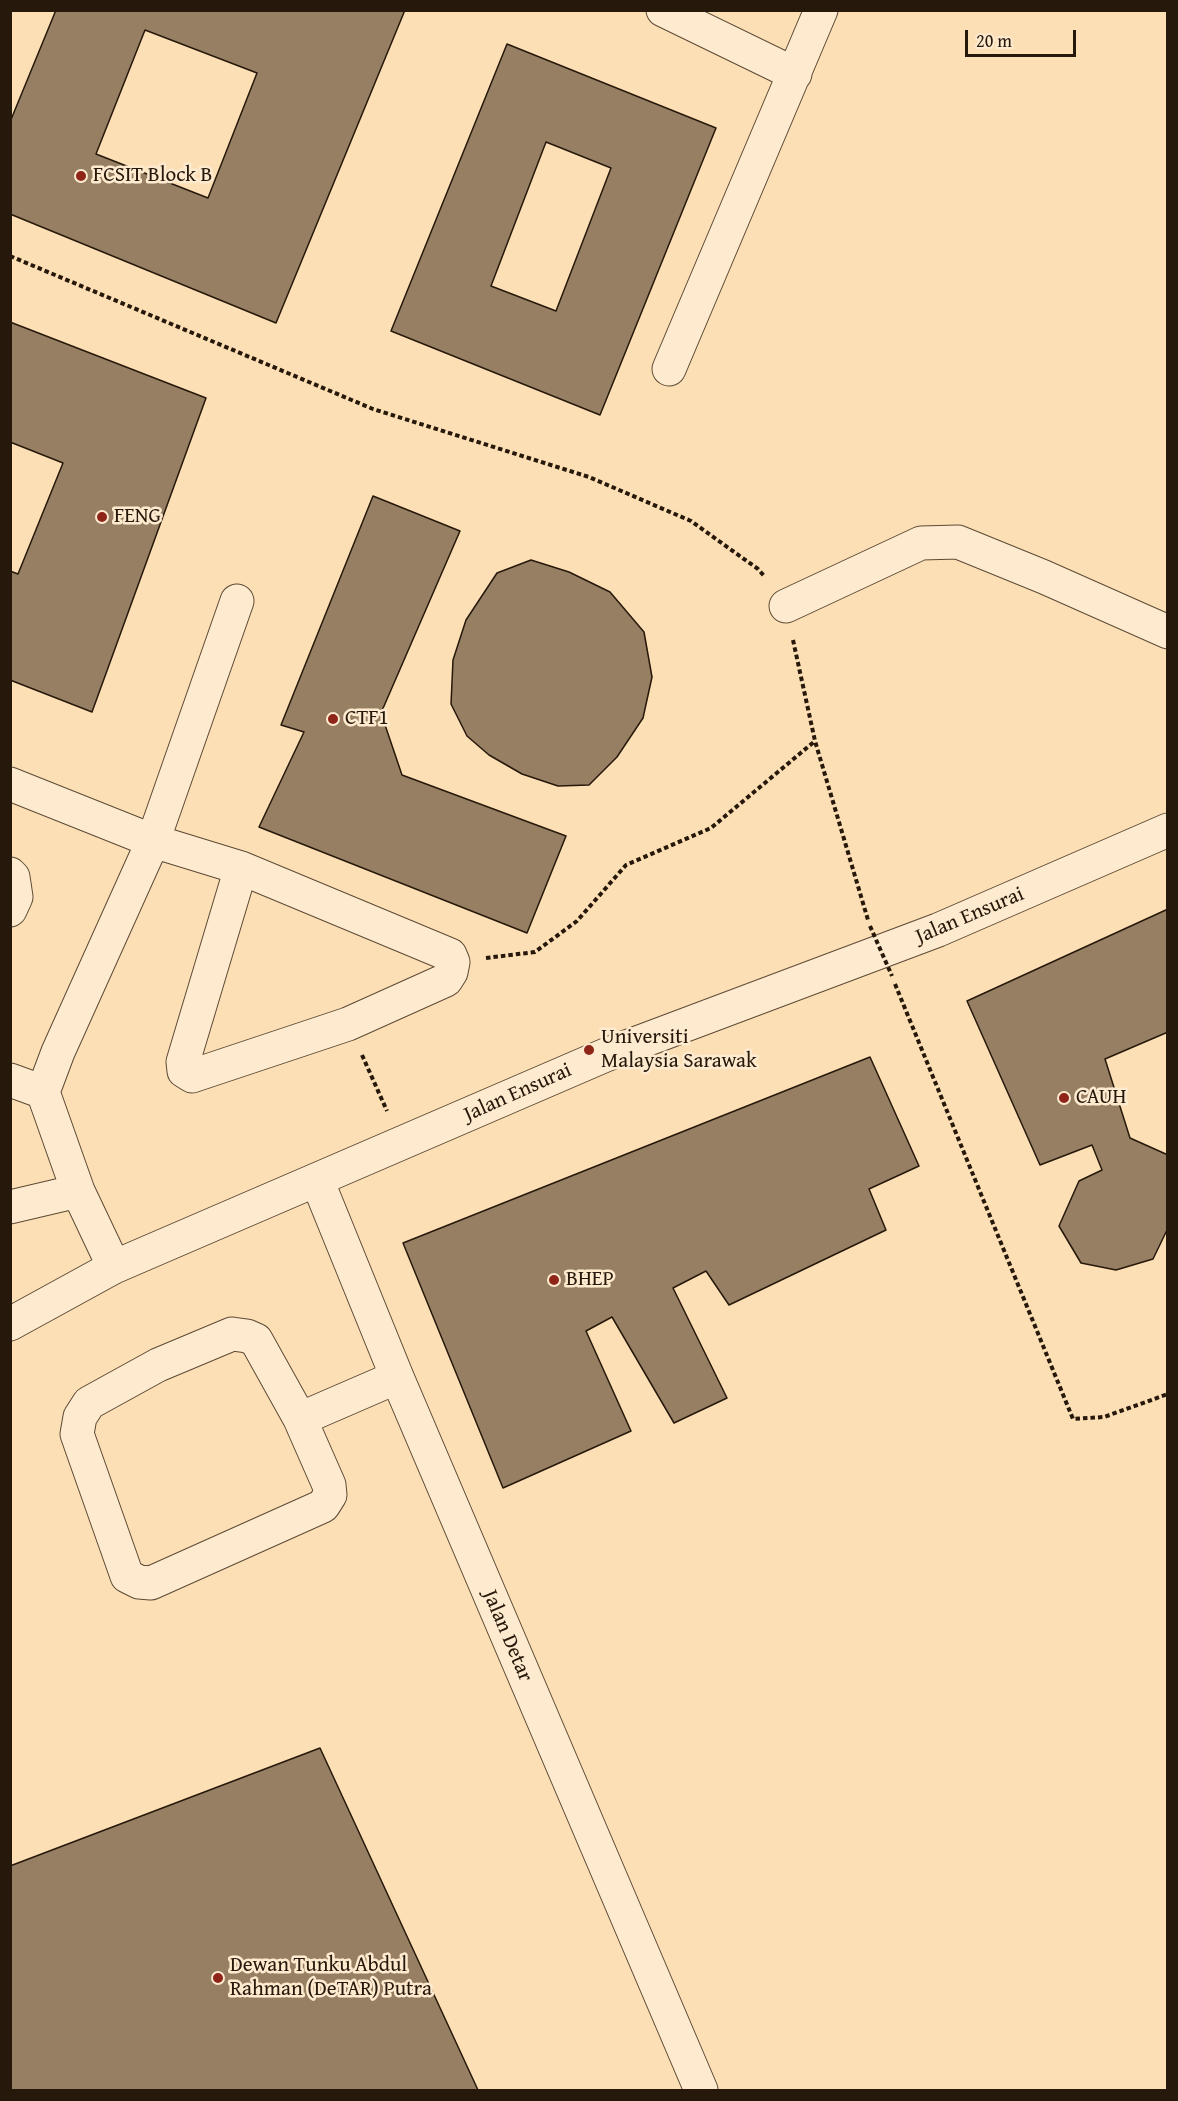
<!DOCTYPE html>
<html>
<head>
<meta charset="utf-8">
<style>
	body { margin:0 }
	#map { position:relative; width:1178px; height:2101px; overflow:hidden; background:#fddfb5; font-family:"Gentium Book Plus",serif }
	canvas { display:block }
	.frame { position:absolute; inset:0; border:12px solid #26180a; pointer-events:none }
	.scale { position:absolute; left:965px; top:30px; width:111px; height:27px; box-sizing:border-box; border:3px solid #26180a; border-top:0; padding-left:8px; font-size:18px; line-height:21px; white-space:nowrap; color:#26180a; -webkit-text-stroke:4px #feeacf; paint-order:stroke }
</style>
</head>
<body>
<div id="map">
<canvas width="1178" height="2101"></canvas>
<div class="frame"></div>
<div class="scale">20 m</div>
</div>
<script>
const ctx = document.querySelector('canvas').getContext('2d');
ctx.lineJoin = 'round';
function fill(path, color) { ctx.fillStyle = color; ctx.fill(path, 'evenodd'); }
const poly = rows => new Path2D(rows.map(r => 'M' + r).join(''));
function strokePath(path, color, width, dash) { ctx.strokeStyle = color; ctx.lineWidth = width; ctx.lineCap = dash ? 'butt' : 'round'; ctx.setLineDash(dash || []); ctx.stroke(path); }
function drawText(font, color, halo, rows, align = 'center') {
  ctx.font = font + ' "Gentium Book Plus",serif'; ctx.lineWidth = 5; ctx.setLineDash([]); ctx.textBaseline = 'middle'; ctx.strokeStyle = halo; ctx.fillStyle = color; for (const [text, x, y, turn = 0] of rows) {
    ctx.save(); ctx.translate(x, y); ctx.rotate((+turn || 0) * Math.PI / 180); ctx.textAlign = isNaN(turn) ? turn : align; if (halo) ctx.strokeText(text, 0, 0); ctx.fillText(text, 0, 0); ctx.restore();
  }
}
const building = poly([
	[56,10,405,10,276,323,10,214,10,122,56,10],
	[145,30,257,73,208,198,96,154,145,30],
	[507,44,716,128,600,415,391,331,507,44],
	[546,142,611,168,556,311,491,286,546,142],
	[10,322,206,398,92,712,10,680,10,571,18,574,63,463,10,442,10,322],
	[373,496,460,531,381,713,402,775,566,836,527,933,259,827,304,732,281,725,373,496],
	[531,560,569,572,610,592,644,632,652,677,643,718,617,757,589,785,558,786,522,774,489,755,467,736,451,704,453,660,466,620,497,573,531,560],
	[1168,909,1168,1032,1105,1059,1130,1138,1168,1155,1168,1228,1153,1259,1116,1270,1081,1263,1059,1226,1079,1181,1102,1170,1092,1145,1040,1165,967,1001,1168,909],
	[870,1057,919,1166,869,1189,886,1230,729,1305,706,1271,673,1288,727,1398,674,1423,612,1317,586,1331,631,1431,503,1488,403,1243,870,1057],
	[320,1748,478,2090,10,2090,10,1866,320,1748]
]);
const path = poly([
	[10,256,373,409,589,477,691,521,758,569,765,577],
	[793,640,815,741,868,920],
	[486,958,535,952,577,921,626,865,711,828,815,741],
	[895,984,1073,1419,1104,1417,1168,1394],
	[362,1055,387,1111]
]);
const minor = poly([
	[663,10,795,74],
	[669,369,821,10],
	[786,606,921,543,958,542,1044,577,1168,632],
	[10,784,153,841,241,868,450,955,453,962,451,972,446,980,348,1024,192,1076,184,1071,183,1062,241,868],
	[10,874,13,877,16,897,10,910],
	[10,1080,43,1092,78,1191,114,1267],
	[43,1092,58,1052,153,841,237,601],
	[317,1180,397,1377,701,2090],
	[10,1207,78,1191],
	[10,1324,114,1267,608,1054,938,930,1168,830],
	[232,1334,247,1336,256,1340,300,1419,329,1485,330,1495,323,1506,151,1583,139,1582,127,1576,77,1434,80,1417,89,1403,158,1365,232,1334],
	[300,1419,397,1377]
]);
const pathBridge = poly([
	[870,926,892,976]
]);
const markers = [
	[81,176,6,"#8f2418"],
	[102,517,6,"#8f2418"],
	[333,719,6,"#8f2418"],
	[589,1050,6,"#8f2418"],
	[1064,1098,6,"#8f2418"],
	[554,1280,6,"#8f2418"],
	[218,1978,6,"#8f2418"]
];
const poiNames = [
	["FCSIT Block B",93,176],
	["FENG",114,517],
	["CTF1",345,719],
	["Universiti",601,1038],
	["Malaysia Sarawak",601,1062],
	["CAUH",1076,1098],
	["BHEP",566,1280],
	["Dewan Tunku Abdul",230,1966],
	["Rahman (DeTAR) Putra",230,1990]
];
const streetNames = [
	["Jalan Ensurai",970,916,-23],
	["Jalan Ensurai",518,1093,-24],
	["Jalan Detar",507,1636,67]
];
fill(building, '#967f63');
strokePath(building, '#26180a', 1.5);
strokePath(minor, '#5c4a35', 35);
strokePath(path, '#26180a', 4, [4.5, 3]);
strokePath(minor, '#feeacf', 33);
strokePath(pathBridge, '#26180a', 4, [4.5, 3]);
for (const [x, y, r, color] of markers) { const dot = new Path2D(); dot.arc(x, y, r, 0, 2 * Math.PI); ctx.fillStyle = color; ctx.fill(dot); strokePath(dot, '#feeacf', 2); }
drawText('21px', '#26180a', '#feeacf', poiNames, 'left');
drawText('21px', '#26180a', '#feeacf', streetNames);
</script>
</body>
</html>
